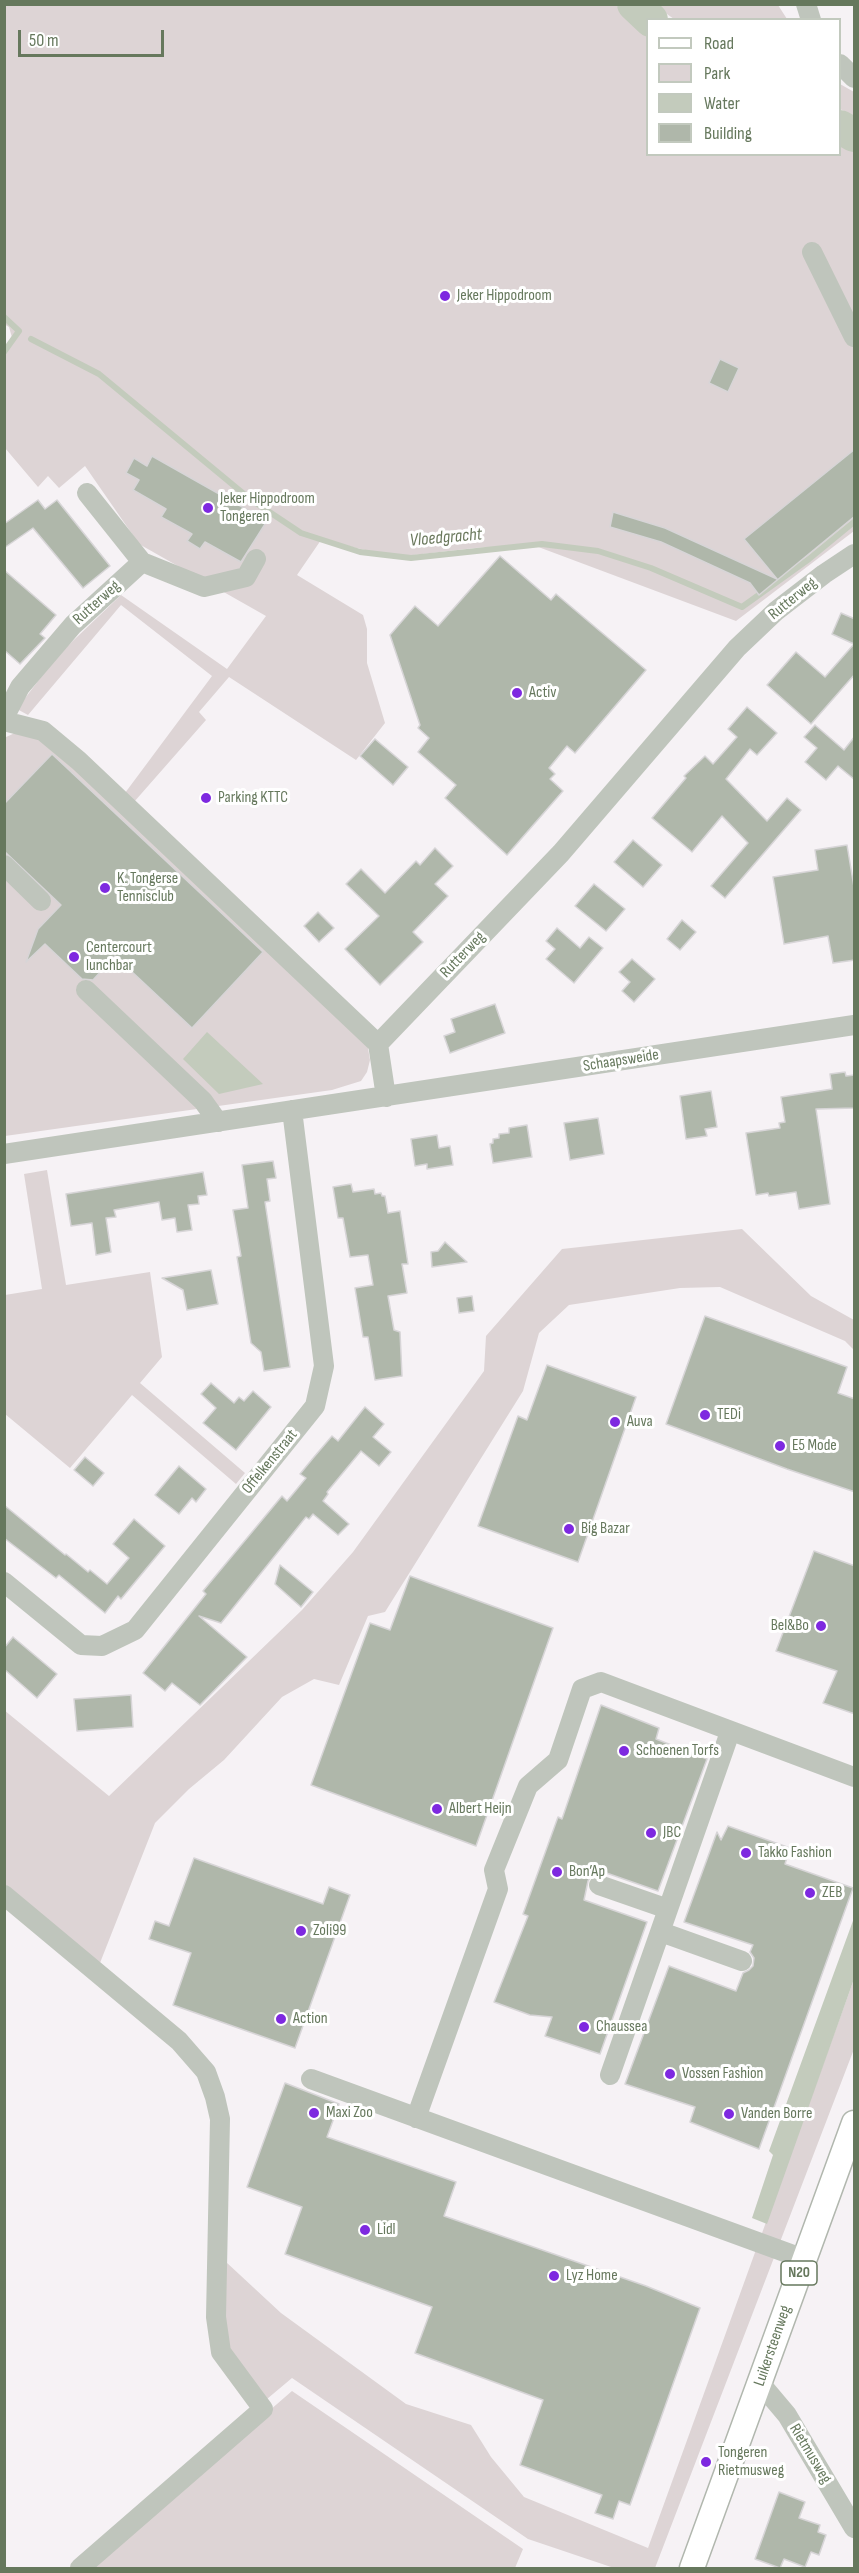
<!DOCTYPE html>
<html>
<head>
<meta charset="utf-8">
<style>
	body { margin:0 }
	#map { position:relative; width:859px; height:2573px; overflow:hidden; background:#f6f2f5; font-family:"Sofia Sans Condensed",sans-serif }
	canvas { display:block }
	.frame { position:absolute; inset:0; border:6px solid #66785d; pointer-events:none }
	.legend { position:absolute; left:646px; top:18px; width:195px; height:138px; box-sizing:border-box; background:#fff; border:2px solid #c2c9be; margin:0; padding:8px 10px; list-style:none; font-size:18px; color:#66785d }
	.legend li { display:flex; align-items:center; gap:12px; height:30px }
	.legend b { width:30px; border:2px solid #c2c9be }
	.scale { position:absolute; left:18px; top:30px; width:146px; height:27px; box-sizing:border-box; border:3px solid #66785d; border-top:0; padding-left:8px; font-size:18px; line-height:21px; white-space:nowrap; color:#66785d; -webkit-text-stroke:4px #fff; paint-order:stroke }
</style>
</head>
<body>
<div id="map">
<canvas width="859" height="2573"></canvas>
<div class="frame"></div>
<ul class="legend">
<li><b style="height:8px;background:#fff"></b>Road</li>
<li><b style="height:16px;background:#ddd4d5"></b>Park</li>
<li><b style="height:16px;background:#c3cbbc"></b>Water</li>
<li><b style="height:16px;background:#afb7aa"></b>Building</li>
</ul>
<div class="scale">50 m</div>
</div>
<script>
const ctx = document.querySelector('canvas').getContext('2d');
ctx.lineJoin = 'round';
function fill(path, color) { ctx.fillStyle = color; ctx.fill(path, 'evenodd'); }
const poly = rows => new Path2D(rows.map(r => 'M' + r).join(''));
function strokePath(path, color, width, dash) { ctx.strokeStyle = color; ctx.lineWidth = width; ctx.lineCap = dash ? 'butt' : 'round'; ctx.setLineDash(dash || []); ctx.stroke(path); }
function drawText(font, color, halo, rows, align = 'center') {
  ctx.font = font + ' "Sofia Sans Condensed",sans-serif'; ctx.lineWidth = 6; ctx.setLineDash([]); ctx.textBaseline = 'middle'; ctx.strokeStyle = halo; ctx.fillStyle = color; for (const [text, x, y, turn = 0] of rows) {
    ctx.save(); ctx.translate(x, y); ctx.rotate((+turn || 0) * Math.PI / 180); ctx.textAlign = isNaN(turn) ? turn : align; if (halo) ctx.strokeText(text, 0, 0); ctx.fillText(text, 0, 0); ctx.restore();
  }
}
const green = poly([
	[4,5,616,5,647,37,648,154,840,154,840,139,854,146,854,531,736,621,533,545,475,548,396,557,321,540,297,575,363,615,367,629,367,663,385,723,356,760,229,677,199,712,206,720,134,802,125,793,212,676,121,605,28,715,17,709,56,657,121,595,227,669,266,616,139,544,85,466,59,488,48,476,38,487,5,448,5,354,13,341,9,327,4,324],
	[654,5,778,5,787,19,674,19],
	[840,84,854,92,854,116,840,109],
	[17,732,42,736,366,1037,370,1060,367,1072,361,1081,332,1090,5,1136,4,738],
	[47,1170,66,1285,150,1272,162,1357,140,1383,245,1473,236,1484,132,1395,70,1468,5,1414,5,1295,42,1289,24,1174],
	[742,1229,811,1296,854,1320,854,1350,845,1341,720,1287,680,1288,569,1305,539,1333,523,1391,385,1612,368,1616,339,1685,314,1679,282,1697,224,1760,189,1789,155,1823,98,1968,5,1889,4,1710,109,1796,302,1610,353,1552,484,1371,486,1336,562,1249],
	[854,1979,854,2049,655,2568,614,2568,528,2539,292,2378,267,2399,227,2350,223,2319,226,2262,281,2313,406,2404,471,2425,491,2457,524,2497,648,2548],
	[292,2391,523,2549,515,2568,88,2568]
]);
const water = poly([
	[207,1032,263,1084,219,1094,183,1059],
	[854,1918,854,1979,767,2224,752,2218,773,2155,769,2151]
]);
const stream = poly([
	[4,317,19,331,4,352],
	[31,339,99,374,250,499,301,533,360,552,411,558,542,544,598,551,651,568,742,607,809,559,854,522]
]);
const river = poly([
	[634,4,651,20],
	[840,127,854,135]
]);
const building = poly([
	[720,359,739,368,728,392,709,383,720,359],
	[855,449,855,516,759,595,750,583,661,542,610,527,613,512,665,528,777,579,744,539,855,449],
	[152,456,267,521,241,562,205,542,200,549,187,541,192,534,161,517,166,509,133,490,139,480,126,473,134,458,147,466,152,456],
	[38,500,45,509,57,500,110,566,83,588,33,528,4,548,4,524,38,500],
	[500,556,551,600,556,594,646,670,575,753,567,746,549,768,555,774,550,779,563,791,507,855,445,798,456,785,418,752,429,738,418,728,420,725,390,635,415,606,438,626,500,556],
	[4,570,56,615,40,634,45,638,20,664,4,650,4,570],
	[841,613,855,619,855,674,811,724,767,685,796,652,825,677,854,644,832,634,841,613],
	[747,707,777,733,757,755,750,749,726,779,767,821,787,798,801,810,725,898,711,886,748,843,722,816,692,852,652,818,686,778,684,776,705,756,713,764,737,737,728,729,747,707],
	[815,725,844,750,855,736,855,780,838,766,826,780,805,762,817,748,804,737,815,725],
	[375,739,408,767,393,785,360,756,375,739],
	[52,754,263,952,192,1028,115,956,93,980,82,979,45,944,26,962,38,929,61,905,4,851,4,804,52,754],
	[633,840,662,865,643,887,614,862,633,840],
	[847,845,855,893,855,960,833,963,828,936,784,944,773,877,818,870,815,850,847,845],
	[435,848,453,866,435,884,448,896,413,932,423,942,380,985,345,949,379,916,346,884,361,869,385,893,416,861,420,865,435,848],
	[594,884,625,909,606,931,575,906,594,884],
	[318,912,334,928,319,942,304,926,318,912],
	[682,920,696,932,680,950,667,939,682,920],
	[557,928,580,948,589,937,603,948,574,983,546,959,555,949,546,941,557,928],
	[632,959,655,979,634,1002,622,991,630,982,619,972,632,959],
	[495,1004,505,1033,450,1053,444,1036,455,1032,451,1019,495,1004],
	[845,1072,846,1076,855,1075,855,1108,816,1109,830,1204,799,1209,796,1192,769,1196,768,1193,756,1195,746,1133,780,1128,779,1123,785,1122,781,1097,832,1089,830,1074,845,1072],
	[711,1091,717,1127,705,1129,707,1136,686,1139,680,1096,711,1091],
	[598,1118,604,1154,570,1160,564,1123,598,1118],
	[527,1125,532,1157,493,1163,490,1144,493,1143,493,1139,499,1138,499,1134,509,1133,509,1128,527,1125],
	[437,1135,439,1148,450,1146,453,1165,427,1169,427,1164,415,1166,411,1139,437,1135],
	[273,1161,276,1178,267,1179,270,1201,265,1202,290,1367,264,1371,261,1352,251,1343,237,1257,241,1256,233,1210,248,1208,242,1165,273,1161],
	[203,1172,207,1195,198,1196,199,1204,188,1205,192,1230,177,1232,175,1218,162,1220,159,1202,114,1210,116,1217,106,1218,111,1252,96,1255,92,1223,71,1226,66,1194,203,1172],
	[351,1184,353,1192,374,1189,375,1194,381,1193,382,1196,385,1196,388,1213,400,1211,408,1264,402,1264,407,1293,388,1296,394,1330,400,1332,402,1376,375,1380,368,1337,363,1337,355,1288,373,1285,368,1255,350,1257,343,1218,338,1218,333,1187,351,1184],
	[445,1242,467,1262,432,1267,431,1252,438,1251,445,1242],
	[211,1270,218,1304,187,1310,183,1290,162,1278,211,1270],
	[472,1296,474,1311,459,1313,457,1298,472,1296],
	[705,1316,847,1367,838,1393,855,1399,855,1492,787,1469,666,1424,705,1316],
	[547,1365,636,1397,578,1562,478,1526,518,1416,527,1420,547,1365],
	[211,1383,234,1403,239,1397,244,1401,253,1391,271,1407,236,1450,203,1423,216,1408,201,1394,211,1383],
	[365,1407,384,1424,373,1437,391,1452,379,1466,361,1451,327,1492,328,1494,323,1501,349,1524,338,1535,313,1514,309,1519,306,1517,221,1623,199,1616,247,1657,200,1705,172,1683,165,1691,143,1673,206,1594,203,1591,282,1496,287,1501,297,1489,306,1478,300,1474,314,1457,332,1436,338,1441,365,1407],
	[85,1457,104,1473,93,1486,74,1470,85,1457],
	[179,1466,206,1489,196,1502,192,1498,179,1514,155,1495,179,1466],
	[4,1505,65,1555,66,1554,88,1572,90,1570,107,1584,129,1558,113,1544,134,1519,165,1546,121,1599,118,1596,105,1613,59,1575,56,1578,4,1538,4,1505],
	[814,1551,855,1566,855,1714,823,1703,837,1671,776,1651,814,1551],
	[280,1565,313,1592,301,1607,275,1584,280,1565],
	[410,1576,553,1628,476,1846,311,1785,370,1623,390,1630,410,1576],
	[13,1637,57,1674,37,1698,4,1669,4,1648,13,1637],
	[131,1695,133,1727,77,1731,74,1699,131,1695],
	[601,1705,659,1728,656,1739,707,1759,658,1891,595,1869,588,1881,584,1900,647,1922,600,2054,545,2036,552,2017,530,2015,494,2002,528,1916,523,1914,558,1817,562,1819,601,1705],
	[728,1826,790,1848,785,1864,853,1888,759,2149,690,2122,695,2107,625,2084,669,1966,736,1991,743,1973,749,1970,753,1966,754,1958,750,1952,753,1945,684,1922,717,1832,721,1840,728,1826],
	[194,1858,323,1904,329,1887,350,1895,295,2048,173,2005,191,1953,149,1939,155,1921,169,1926,194,1858],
	[285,2083,339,2104,327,2137,456,2182,444,2216,646,2286,700,2308,630,2505,619,2501,613,2519,595,2513,602,2495,520,2465,543,2400,415,2353,432,2307,285,2254,302,2207,247,2187,285,2083],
	[779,2492,805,2502,799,2518,820,2525,818,2532,826,2535,819,2555,811,2552,805,2567,784,2559,780,2568,755,2559,779,2492]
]);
const minor = poly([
	[806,4,811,20],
	[840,64,854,78],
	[812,252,854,337],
	[87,493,142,562,204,587,246,577,256,559],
	[4,718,20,687,73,625,142,562],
	[4,721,43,731,79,761,378,1044],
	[4,865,41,901],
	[86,990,203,1101,218,1122],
	[386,1097,378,1044,561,853,737,648,776,611,824,574,854,554],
	[4,1154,854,1025],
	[4,1582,81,1645,102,1646,135,1630,315,1406,324,1366,292,1110],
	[599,1885,668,1909],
	[4,1895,179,2041,206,2072,215,2097,220,2119,216,2317,221,2352,263,2409,80,2568],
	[661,1932,742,1961],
	[610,2075,730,1732],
	[311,2079,804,2259],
	[416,2118,498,1889,494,1870,528,1786,558,1760,582,1689,601,1682,854,1777],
	[760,2383,787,2415,854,2528]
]);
const major = poly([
	[692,2568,854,2123]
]);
const markers = [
	[445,296,6,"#7e29e0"],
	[208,508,6,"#7e29e0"],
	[517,693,6,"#7e29e0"],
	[206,798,6,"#7e29e0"],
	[105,888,6,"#7e29e0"],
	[74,957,6,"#7e29e0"],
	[705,1415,6,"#7e29e0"],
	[615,1422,6,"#7e29e0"],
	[780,1446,6,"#7e29e0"],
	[569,1529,6,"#7e29e0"],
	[821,1626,6,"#7e29e0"],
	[624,1751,6,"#7e29e0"],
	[437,1809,6,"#7e29e0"],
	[651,1833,6,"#7e29e0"],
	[746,1853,6,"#7e29e0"],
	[557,1872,6,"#7e29e0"],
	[810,1893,6,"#7e29e0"],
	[301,1931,6,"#7e29e0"],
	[281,2019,6,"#7e29e0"],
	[584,2027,6,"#7e29e0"],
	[670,2074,6,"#7e29e0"],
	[314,2113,6,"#7e29e0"],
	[729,2114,6,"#7e29e0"],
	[365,2230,6,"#7e29e0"],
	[554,2276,6,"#7e29e0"],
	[706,2462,6,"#7e29e0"]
];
const shields = [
	[799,2273,36]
];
const shieldNames = [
	["N20",799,2273]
];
const poiNames = [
	["Jeker Hippodroom",457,296],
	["Jeker Hippodroom",220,499],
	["Tongeren",220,517],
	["Activ",529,693],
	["Parking KTTC",218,798],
	["K. Tongerse",117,879],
	["Tennisclub",117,897],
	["Centercourt",86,948],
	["lunchbar",86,966],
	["TEDi",717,1415],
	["Auva",627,1422],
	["E5 Mode",792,1446],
	["Big Bazar",581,1529],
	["Bel&Bo",809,1626,"right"],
	["Schoenen Torfs",636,1751],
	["Albert Heijn",449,1809],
	["JBC",663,1833],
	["Takko Fashion",758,1853],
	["Bon’Ap",569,1872],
	["ZEB",822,1893],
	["Zoli99",313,1931],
	["Action",293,2019],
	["Chaussea",596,2027],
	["Vossen Fashion",682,2074],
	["Maxi Zoo",326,2113],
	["Vanden Borre",741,2114],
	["Lidl",377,2230],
	["Lyz Home",566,2276],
	["Tongeren",718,2453],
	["Rietmusweg",718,2471]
];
const streetNames = [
	["Rutterweg",793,599,-39],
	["Rutterweg",97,603,-42],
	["Rutterweg",463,955,-46],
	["Schaapsweide",621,1061,-9],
	["Offelkenstraat",270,1462,-51],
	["Luikersteenweg",773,2346,-71],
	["Rietmusweg",810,2454,59]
];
const waterNames = [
	["Vloedgracht",446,538,-5]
];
fill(green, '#ddd4d5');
fill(water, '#c3cbbc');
strokePath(stream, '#c3cbbc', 6);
strokePath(river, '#c3cbbc', 34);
fill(building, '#afb7aa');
strokePath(building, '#d7d5d7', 1.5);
strokePath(major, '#b1b7ae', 27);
strokePath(minor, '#bfc5bc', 20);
strokePath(major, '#fff', 24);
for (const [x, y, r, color] of markers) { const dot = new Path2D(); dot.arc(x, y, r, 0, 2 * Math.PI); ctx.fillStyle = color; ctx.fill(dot); strokePath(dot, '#fff', 2); }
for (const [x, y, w] of shields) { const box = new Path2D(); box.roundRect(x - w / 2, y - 12, w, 24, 4.5); ctx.fillStyle = '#fff'; ctx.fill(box); strokePath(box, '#66785d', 1.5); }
drawText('bold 15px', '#66785d', null, shieldNames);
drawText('16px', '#66785d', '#fff', poiNames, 'left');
drawText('16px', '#66785d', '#fff', streetNames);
drawText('italic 18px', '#6a785c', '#fff', waterNames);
</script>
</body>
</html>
